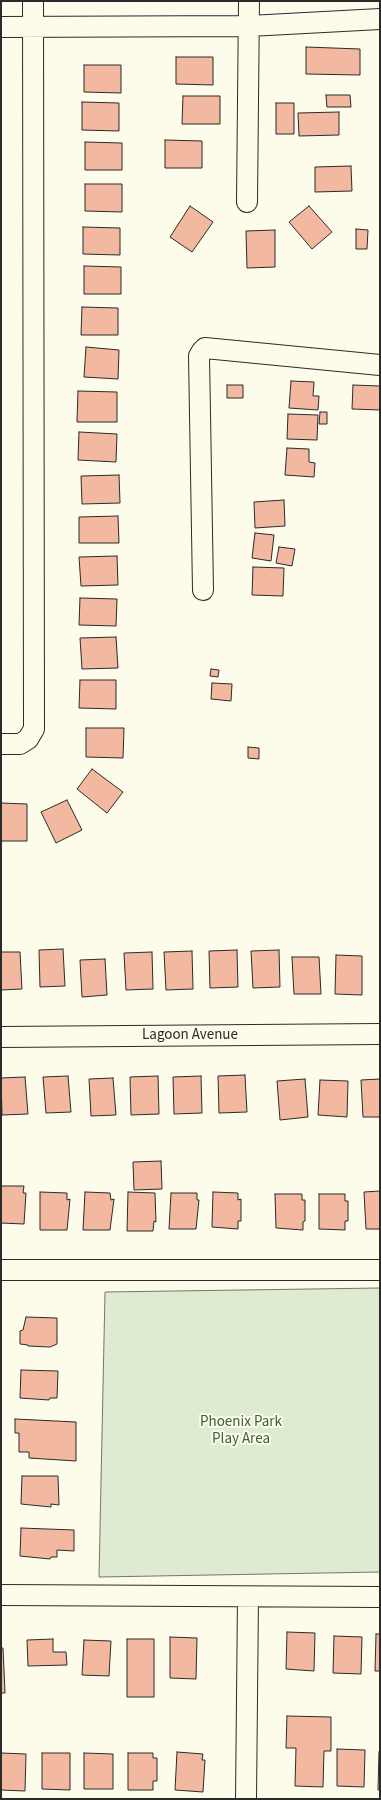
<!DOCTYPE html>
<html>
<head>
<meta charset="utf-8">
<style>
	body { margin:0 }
	#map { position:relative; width:381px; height:1800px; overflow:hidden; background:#fdfbea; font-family:"Source Sans 3",sans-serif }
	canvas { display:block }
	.frame { position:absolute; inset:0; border:2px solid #2b2b2b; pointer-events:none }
</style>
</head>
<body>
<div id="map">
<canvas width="381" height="1800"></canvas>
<div class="frame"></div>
</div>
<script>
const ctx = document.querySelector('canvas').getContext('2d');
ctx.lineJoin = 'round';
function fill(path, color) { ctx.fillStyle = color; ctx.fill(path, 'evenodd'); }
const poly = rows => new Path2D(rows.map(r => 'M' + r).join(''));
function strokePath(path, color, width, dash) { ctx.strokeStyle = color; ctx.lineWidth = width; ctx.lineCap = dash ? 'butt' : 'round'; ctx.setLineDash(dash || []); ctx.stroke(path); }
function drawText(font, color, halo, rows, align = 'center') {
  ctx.font = font + ' "Source Sans 3",sans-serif'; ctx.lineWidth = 4; ctx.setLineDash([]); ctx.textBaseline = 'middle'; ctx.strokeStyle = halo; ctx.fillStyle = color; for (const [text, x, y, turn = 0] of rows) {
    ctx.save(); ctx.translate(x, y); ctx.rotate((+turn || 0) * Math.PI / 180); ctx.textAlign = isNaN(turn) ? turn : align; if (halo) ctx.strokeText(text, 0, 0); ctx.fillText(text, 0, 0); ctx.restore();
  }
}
const green = poly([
	[380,1288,380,1572,99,1577,105,1292,380,1288]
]);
const building = poly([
	[306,47,360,49,360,75,306,74,306,47],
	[176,57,213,57,213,85,176,84,176,57],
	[84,65,121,65,121,93,84,92,84,65],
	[326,95,350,95,351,107,327,107,326,95],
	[183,96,220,96,220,124,182,124,183,96],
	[82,102,119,103,119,131,82,130,82,102],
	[276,103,294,103,294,134,276,134,276,103],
	[339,112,339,135,299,136,298,113,339,112],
	[165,140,202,141,202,168,165,168,165,140],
	[85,142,122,143,122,170,85,170,85,142],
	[351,166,352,191,315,192,315,167,351,166],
	[85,184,122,184,122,212,85,211,85,184],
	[190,206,213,222,192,252,170,237,190,206],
	[309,206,332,232,312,249,289,222,309,206],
	[83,227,120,228,120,255,83,254,83,227],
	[356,229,368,230,367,249,356,249,356,229],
	[275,230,275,267,247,268,246,231,275,230],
	[84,266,121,267,121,294,84,294,84,266],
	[82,307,118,308,118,335,81,335,82,307],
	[86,347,119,350,118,379,84,377,86,347],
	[291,381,314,382,313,396,319,396,318,410,289,408,291,381],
	[227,385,243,385,243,398,227,398,227,385],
	[353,385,380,386,380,410,352,409,353,385],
	[78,391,117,392,117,422,77,422,78,391],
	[320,412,327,412,327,424,319,424,320,412],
	[288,414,318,415,317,440,287,439,288,414],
	[79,432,117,434,116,462,78,460,79,432],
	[287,448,309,449,309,462,315,463,314,477,285,475,287,448],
	[119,475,120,503,82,504,81,476,119,475],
	[284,500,285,526,255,528,254,502,284,500],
	[118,516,119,543,79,543,79,517,118,516],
	[255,533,274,535,271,561,252,558,255,533],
	[279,547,295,549,292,566,276,563,279,547],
	[117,556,118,585,81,586,79,557,117,556],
	[253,567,284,568,283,596,252,595,253,567],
	[80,598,117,599,116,626,79,625,80,598],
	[116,637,118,668,82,669,80,638,116,637],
	[211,669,219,670,218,677,210,676,211,669],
	[80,680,116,680,116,709,79,708,80,680],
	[212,683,232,684,231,701,211,699,212,683],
	[86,728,124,728,123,758,86,757,86,728],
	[248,747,259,748,259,759,248,758,248,747],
	[92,769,123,792,107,813,77,789,92,769],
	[67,800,82,830,56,843,41,812,67,800],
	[1,803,27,804,27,841,1,841,1,803],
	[63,949,65,986,40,987,39,950,63,949],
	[237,950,238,987,210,988,209,951,237,950],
	[279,950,280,987,253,988,251,951,279,950],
	[192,951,193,989,166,990,164,952,192,951],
	[1,952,20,952,22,989,1,990,1,952],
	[152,952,153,989,126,990,124,953,152,952],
	[336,955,362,956,362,995,335,994,336,955],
	[292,957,319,957,321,994,294,994,292,957],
	[105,959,107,995,82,997,80,960,105,959],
	[245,1075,247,1112,219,1113,218,1076,245,1075],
	[68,1076,71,1112,46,1113,43,1077,68,1076],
	[158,1076,159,1114,131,1115,130,1077,158,1076],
	[201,1076,202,1113,174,1114,173,1077,201,1076],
	[25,1077,28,1114,2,1115,1,1078,25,1077],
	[113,1078,116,1115,91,1116,89,1079,113,1078],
	[305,1079,308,1117,280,1120,277,1081,305,1079],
	[380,1079,380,1117,363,1117,361,1080,380,1079],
	[320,1080,348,1081,347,1117,318,1115,320,1080],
	[161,1161,162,1189,134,1190,133,1162,161,1161],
	[1,1186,24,1186,23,1193,26,1193,24,1224,1,1223,1,1186],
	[380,1191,380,1229,366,1229,364,1192,380,1191],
	[40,1192,67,1193,67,1200,70,1199,67,1230,40,1230,40,1192],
	[85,1192,110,1193,111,1200,114,1199,110,1230,83,1230,85,1192],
	[128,1192,155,1193,156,1222,154,1221,153,1231,127,1231,128,1192],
	[213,1192,238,1193,238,1200,241,1199,241,1221,238,1221,238,1229,212,1227,213,1192],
	[171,1193,197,1193,197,1200,199,1200,196,1229,169,1229,171,1193],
	[275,1194,302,1194,302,1200,305,1200,305,1221,303,1222,303,1230,276,1228,275,1194],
	[319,1194,345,1194,345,1201,348,1201,348,1221,345,1221,345,1230,319,1229,319,1194],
	[26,1317,57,1318,57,1344,50,1347,28,1346,28,1345,20,1344,20,1331,23,1330,26,1317],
	[21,1370,58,1371,57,1398,50,1398,49,1400,20,1398,21,1370],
	[15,1419,76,1422,76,1461,29,1458,29,1452,19,1452,19,1433,15,1433,15,1419],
	[22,1476,58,1476,59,1505,51,1504,51,1507,21,1504,22,1476],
	[21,1528,74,1530,74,1551,57,1550,57,1557,51,1557,50,1559,20,1556,21,1528],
	[287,1632,315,1633,314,1671,286,1669,287,1632],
	[376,1634,380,1634,380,1671,375,1671,376,1634],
	[334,1636,362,1637,361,1674,333,1673,334,1636],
	[170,1637,197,1638,196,1679,170,1678,170,1637],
	[53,1639,53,1652,66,1652,67,1665,28,1666,27,1640,53,1639],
	[127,1639,154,1639,154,1697,127,1697,127,1639],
	[84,1640,111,1641,109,1676,82,1675,84,1640],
	[1,1648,3,1648,5,1693,1,1693,1,1648],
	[287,1716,331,1717,331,1751,324,1751,323,1787,295,1786,296,1748,286,1748,287,1716],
	[337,1749,365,1750,364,1787,337,1786,337,1749],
	[177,1752,203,1754,202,1760,205,1760,203,1792,175,1790,177,1752],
	[379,1752,380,1752,380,1790,378,1790,379,1752],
	[1,1753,26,1754,25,1791,1,1790,1,1753],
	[42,1753,70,1753,70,1790,42,1789,42,1753],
	[84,1753,113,1754,113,1789,84,1789,84,1753],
	[128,1753,153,1753,153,1758,157,1758,157,1781,153,1781,153,1790,128,1790,128,1753]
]);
const street = poly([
	[1,27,249,26,380,19],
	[247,202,249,1],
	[203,590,199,356,202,351,205,348,380,365],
	[1,744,20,744,28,739,34,729,33,1],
	[1,1037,380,1034],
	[1,1270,380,1270],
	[1,1595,380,1597],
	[246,1799,248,1597]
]);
const streetNames = [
	["Lagoon Avenue",190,1036]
];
const parkNames = [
	["Phoenix Park",241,1423],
	["Play Area",241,1440]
];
fill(green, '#deebd1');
strokePath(green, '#74746e', 1);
fill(building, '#f2b8a0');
strokePath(building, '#2b2b2b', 1);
strokePath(street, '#2b2b2b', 22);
strokePath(street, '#fdfbea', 20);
drawText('15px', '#2b2b2b', '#fdfbea', streetNames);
drawText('15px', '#34623c', '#fdfbea', parkNames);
</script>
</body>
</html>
